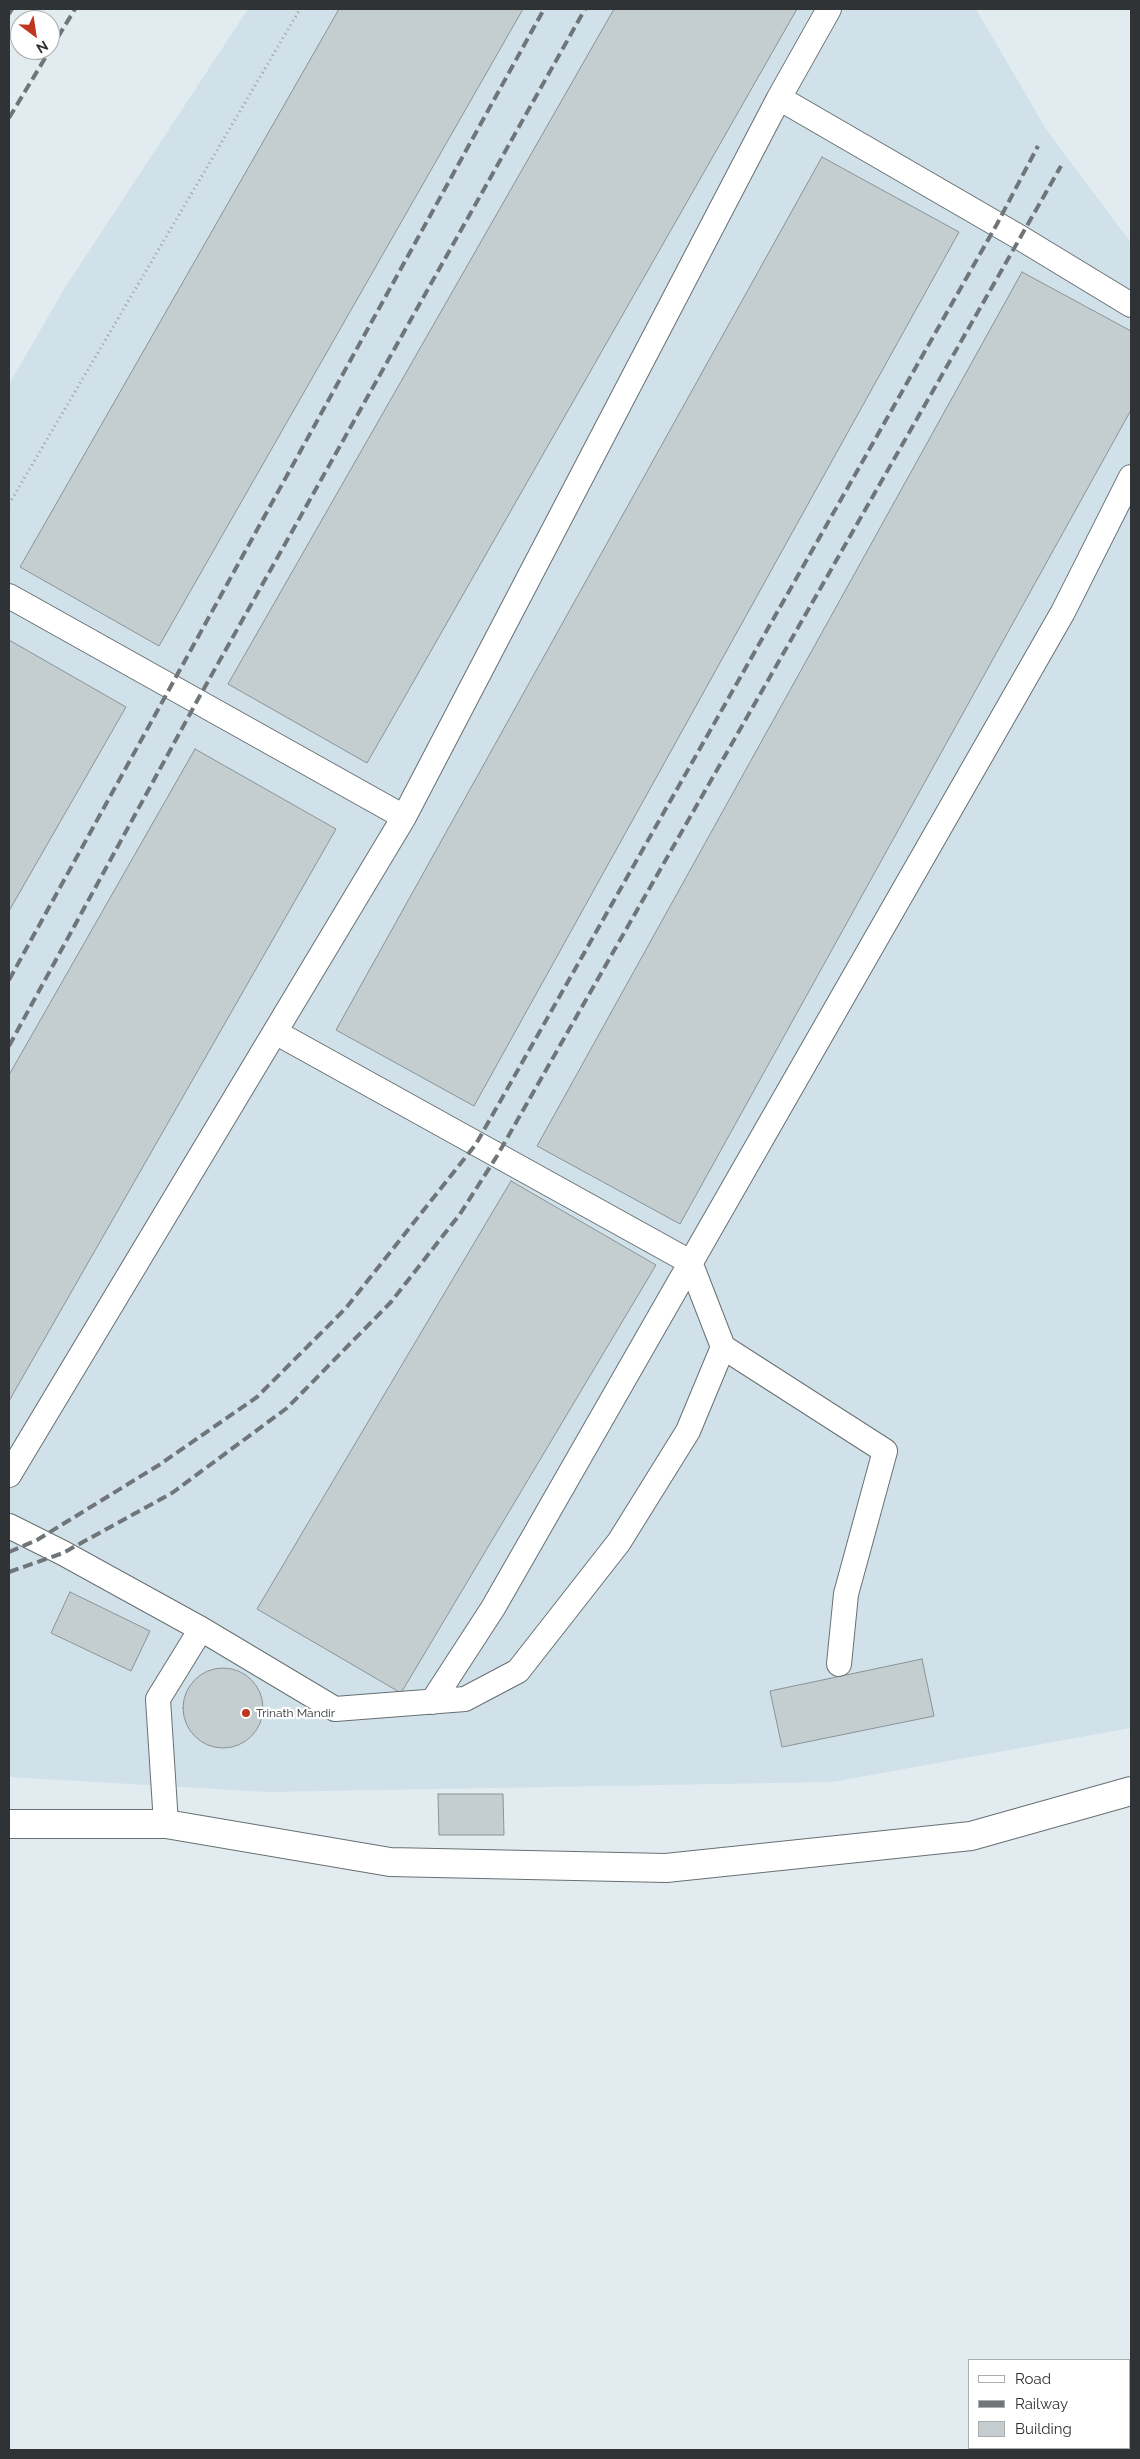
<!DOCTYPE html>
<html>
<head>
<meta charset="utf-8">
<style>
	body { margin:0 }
	#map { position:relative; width:1140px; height:2459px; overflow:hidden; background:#e2ecf0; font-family:Raleway,sans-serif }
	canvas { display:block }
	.frame { position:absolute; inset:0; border:10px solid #2f3335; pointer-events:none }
	.legend { position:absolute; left:968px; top:2359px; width:162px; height:90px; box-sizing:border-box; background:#fff; border:1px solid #acadae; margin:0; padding:6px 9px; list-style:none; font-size:15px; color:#2f3335 }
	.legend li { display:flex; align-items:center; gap:10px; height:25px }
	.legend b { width:25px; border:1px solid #acadae }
	.north { position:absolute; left:10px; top:10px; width:50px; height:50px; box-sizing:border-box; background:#fff; border:1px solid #acadae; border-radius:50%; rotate:149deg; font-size:14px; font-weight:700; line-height:20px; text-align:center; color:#2f3335 }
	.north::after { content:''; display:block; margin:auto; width:18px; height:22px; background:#c23620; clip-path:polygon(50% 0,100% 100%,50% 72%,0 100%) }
</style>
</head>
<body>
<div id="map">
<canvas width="1140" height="2459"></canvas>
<div class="frame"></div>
<ul class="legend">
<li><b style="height:6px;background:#fff"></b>Road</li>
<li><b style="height:6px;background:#6f7578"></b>Railway</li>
<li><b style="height:14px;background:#c4ced1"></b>Building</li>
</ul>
<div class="north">N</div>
</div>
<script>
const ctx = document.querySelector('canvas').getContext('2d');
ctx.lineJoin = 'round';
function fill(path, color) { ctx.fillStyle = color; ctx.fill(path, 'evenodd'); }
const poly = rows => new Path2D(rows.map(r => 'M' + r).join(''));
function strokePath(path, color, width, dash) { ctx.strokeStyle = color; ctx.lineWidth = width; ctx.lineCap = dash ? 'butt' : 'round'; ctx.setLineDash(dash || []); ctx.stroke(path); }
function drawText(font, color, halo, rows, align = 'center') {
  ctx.font = font + ' Raleway,sans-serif'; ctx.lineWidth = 4.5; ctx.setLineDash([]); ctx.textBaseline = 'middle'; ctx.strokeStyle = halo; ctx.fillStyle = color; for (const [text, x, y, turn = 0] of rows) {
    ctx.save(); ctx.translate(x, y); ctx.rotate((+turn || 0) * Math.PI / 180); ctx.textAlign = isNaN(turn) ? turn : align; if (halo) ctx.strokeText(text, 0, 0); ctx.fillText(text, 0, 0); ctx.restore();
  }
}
const built = poly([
	[248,9,976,9,1046,129,1131,243,1131,1728,832,1782,268,1792,9,1777,9,384,66,286]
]);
const building = poly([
	[339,9,523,9,159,646,20,567,339,9],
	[614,9,797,9,367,763,228,684,614,9],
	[822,157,959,232,474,1106,336,1030,822,157],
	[1022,272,1131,331,1131,410,680,1224,537,1146,1022,272],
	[9,640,126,707,9,911,9,640],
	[195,749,336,829,9,1401,9,1075,195,749],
	[511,1181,656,1265,401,1693,257,1609,511,1181],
	[70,1592,150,1631,131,1671,51,1633,70,1592],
	[922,1659,934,1716,782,1747,770,1691,922,1659],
	'183 1708a40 40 0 1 1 80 0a40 40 0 1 1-80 0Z',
	[438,1794,503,1794,504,1835,439,1835,438,1794]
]);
const path = poly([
	[9,504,300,9]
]);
const service = poly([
	[779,98,1019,237,1131,305],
	[9,596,404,817],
	[723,1347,885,1451,846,1594,839,1664],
	[9,1475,404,817,779,98,829,9],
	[9,1526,63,1553,201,1629,335,1709,465,1699,518,1671,619,1542,688,1431,723,1347,690,1262,275,1032],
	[432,1702,493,1608,1063,612,1131,477],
	[166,1824,158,1699,201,1629]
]);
const minor = poly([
	[9,1824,166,1824,390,1862,666,1868,971,1836,1131,1791]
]);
const rail = poly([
	[9,14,12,9],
	[50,50,75,9],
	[9,118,50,50],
	[9,980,544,9],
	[9,1046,197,701,585,9],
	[9,1552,37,1540,159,1465,257,1397,346,1308,476,1144,997,224,1038,146],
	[9,1572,63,1553,172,1493,287,1408,391,1302,460,1214,497,1156,1061,166]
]);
const markers = [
	[246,1713,5,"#c23620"]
];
const poiNames = [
	["Trinath Mandir",256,1713]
];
fill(built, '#d0e1e9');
fill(building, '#c4ced1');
strokePath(building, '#8b9498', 1);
strokePath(service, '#687073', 26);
strokePath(minor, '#687073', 30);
strokePath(path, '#99a0a3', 3, [1, 4]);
strokePath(service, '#fff', 24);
strokePath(minor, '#fff', 28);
strokePath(rail, '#6f7578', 4, [10, 5]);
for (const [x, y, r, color] of markers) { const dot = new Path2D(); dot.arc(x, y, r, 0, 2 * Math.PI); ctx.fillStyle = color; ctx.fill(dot); strokePath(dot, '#fff', 2); }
drawText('12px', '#2f3335', '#fff', poiNames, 'left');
</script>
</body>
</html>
